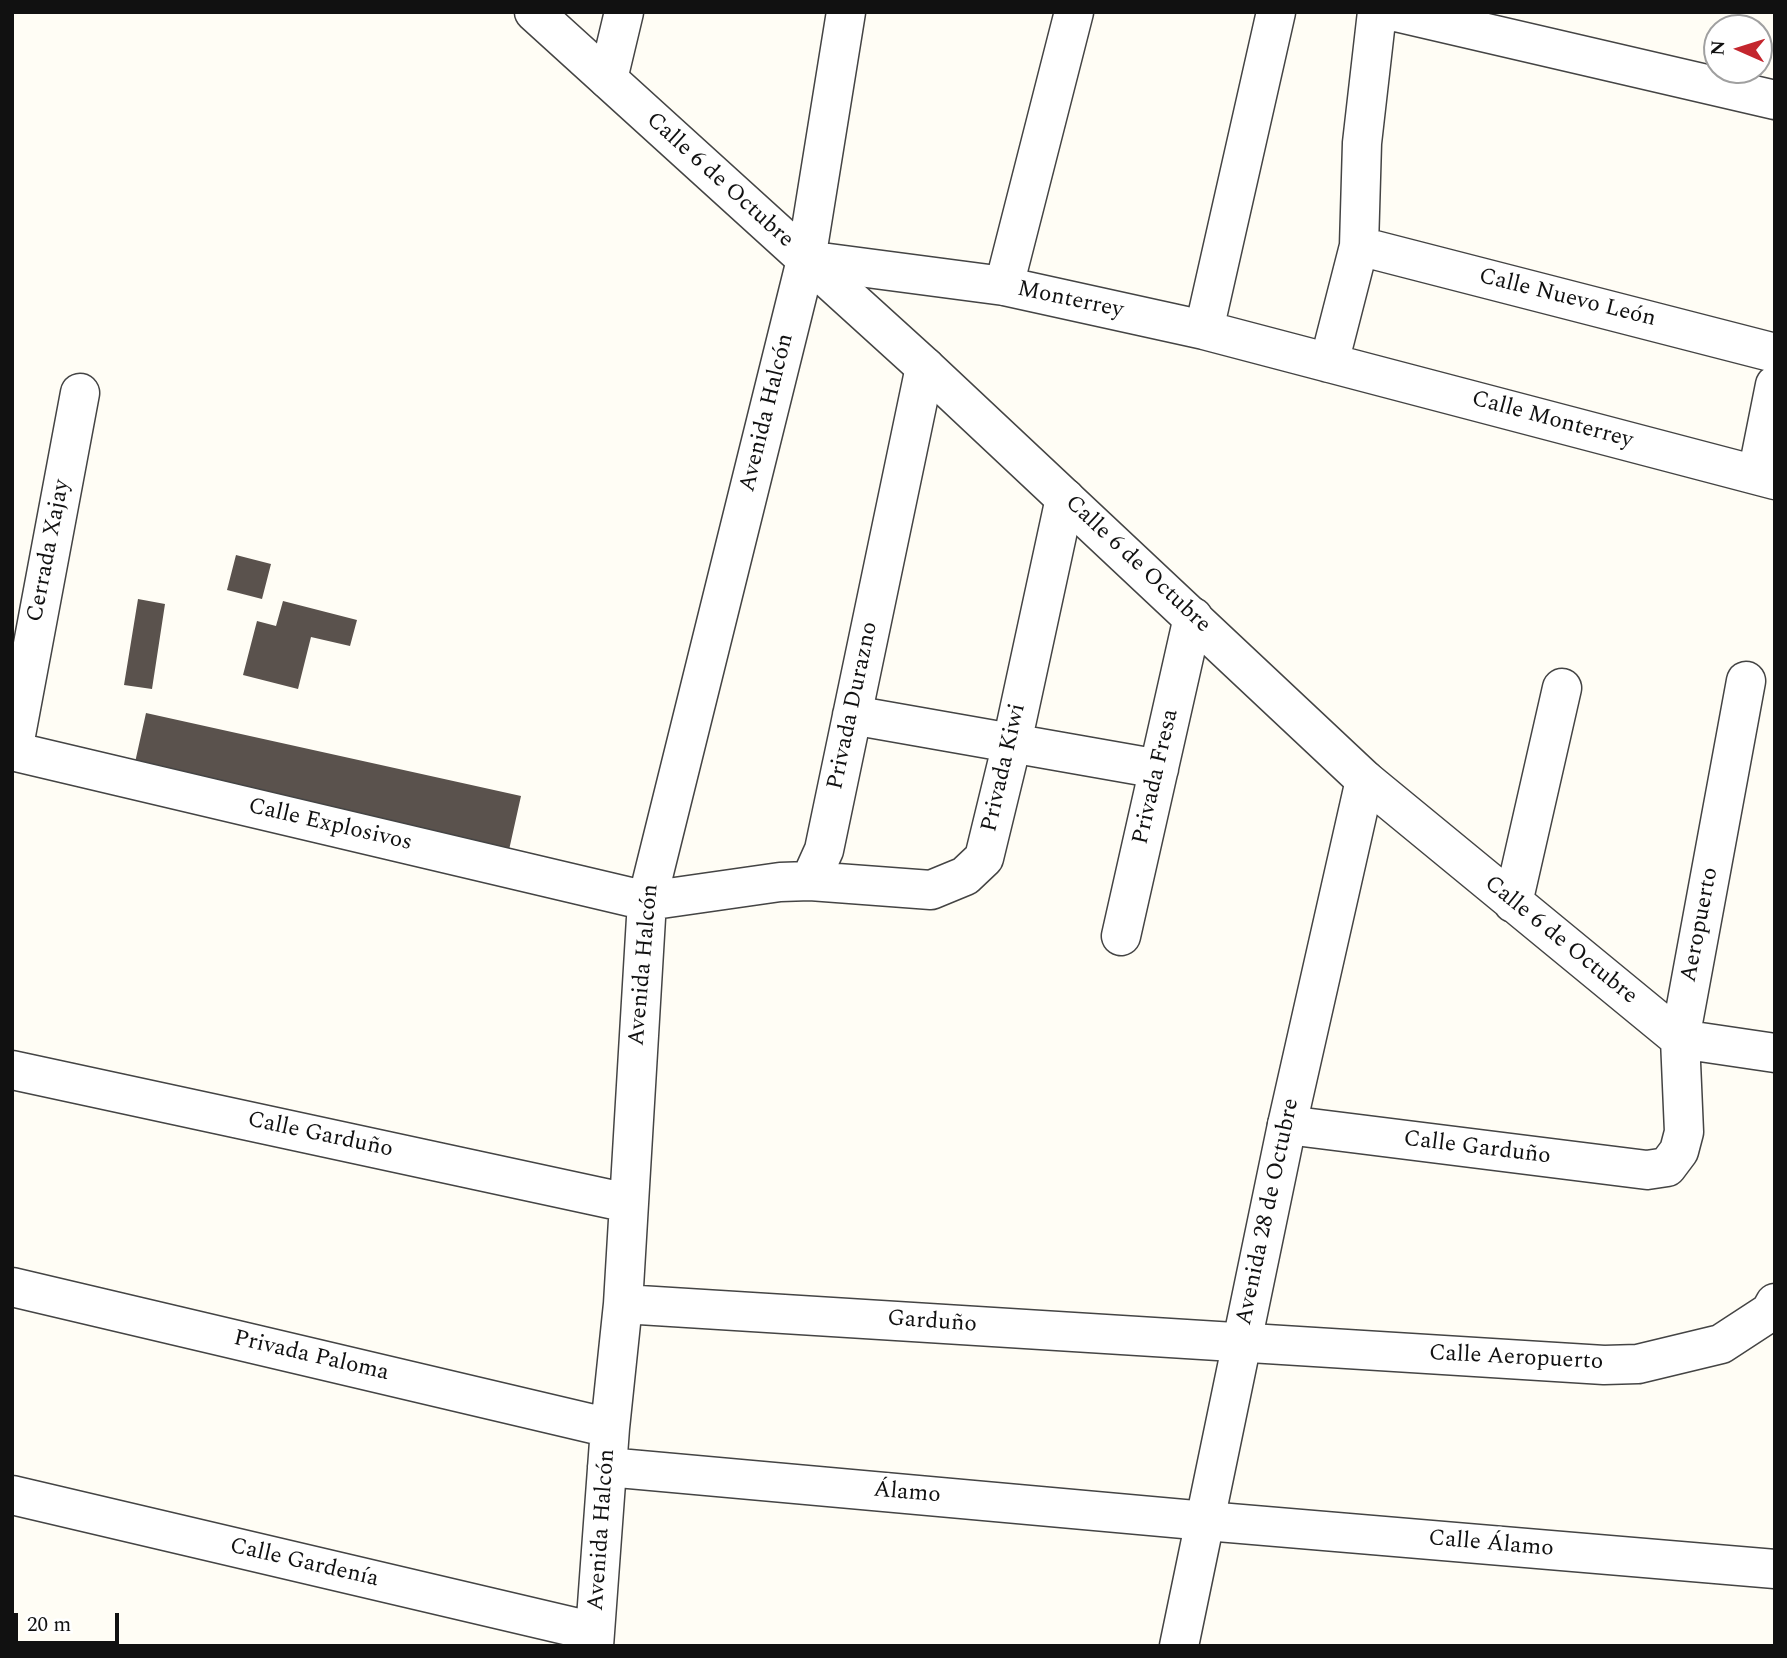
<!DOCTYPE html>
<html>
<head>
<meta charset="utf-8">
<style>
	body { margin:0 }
	#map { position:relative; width:1787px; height:1658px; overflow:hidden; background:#fffdf5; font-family:Spectral,serif }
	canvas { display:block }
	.frame { position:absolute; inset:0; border:14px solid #111; pointer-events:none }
	.north { position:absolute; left:1703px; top:14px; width:70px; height:70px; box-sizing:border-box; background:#fff; border:2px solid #a0a0a0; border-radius:50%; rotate:273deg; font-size:19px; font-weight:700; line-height:28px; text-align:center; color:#111 }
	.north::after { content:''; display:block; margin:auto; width:24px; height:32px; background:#c4262e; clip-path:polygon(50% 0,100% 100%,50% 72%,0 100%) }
	.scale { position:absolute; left:14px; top:1613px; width:105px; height:32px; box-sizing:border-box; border:4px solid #111; border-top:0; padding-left:9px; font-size:21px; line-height:24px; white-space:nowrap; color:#111; -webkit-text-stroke:5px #fff; paint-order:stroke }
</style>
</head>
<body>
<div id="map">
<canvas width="1787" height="1658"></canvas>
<div class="frame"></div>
<div class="north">N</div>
<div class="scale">20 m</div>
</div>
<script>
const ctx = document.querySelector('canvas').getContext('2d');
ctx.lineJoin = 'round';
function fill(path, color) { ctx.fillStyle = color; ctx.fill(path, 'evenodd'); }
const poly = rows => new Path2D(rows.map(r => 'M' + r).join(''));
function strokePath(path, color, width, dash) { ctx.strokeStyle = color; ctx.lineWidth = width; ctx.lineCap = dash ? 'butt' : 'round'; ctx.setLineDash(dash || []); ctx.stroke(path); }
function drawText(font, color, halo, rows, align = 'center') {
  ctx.font = font + ' Spectral,serif'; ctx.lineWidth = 7; ctx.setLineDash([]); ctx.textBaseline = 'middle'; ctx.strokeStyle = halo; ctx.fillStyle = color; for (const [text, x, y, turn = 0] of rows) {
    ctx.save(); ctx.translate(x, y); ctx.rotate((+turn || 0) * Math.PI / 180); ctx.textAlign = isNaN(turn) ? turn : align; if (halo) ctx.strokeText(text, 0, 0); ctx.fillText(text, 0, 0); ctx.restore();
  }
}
const building = poly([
	[236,555,271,564,262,599,227,590],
	[138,599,165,604,152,689,124,685],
	[283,601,357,620,350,646,311,637,298,689,243,675,257,621,276,626],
	[146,713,521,796,509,850,134,767]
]);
const minor = poly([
	[1396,12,1775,100],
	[608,79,624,12],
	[1359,246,1775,353],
	[806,260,1004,286,1204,330,1775,480],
	[1004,286,1074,12],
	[1204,330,1276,12],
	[1329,363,1359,246,1362,143,1377,12],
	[1757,475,1775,385],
	[852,715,1159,769],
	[12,751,647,901,780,882,810,881,931,890,965,876,984,858,1012,743,1065,498],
	[13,751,80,393],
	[1365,780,1680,1039,1775,1053],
	[810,881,824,850,925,367],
	[1513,903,1562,688],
	[1121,936,1193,617],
	[12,1070,628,1203],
	[1287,1125,1647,1170,1667,1167,1679,1151,1684,1132,1680,1039,1746,681],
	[12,1287,610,1428],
	[623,1304,1604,1365,1638,1364,1721,1344,1770,1312,1775,1303],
	[607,1467,1206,1521,1775,1569],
	[12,1495,595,1632],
	[594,1646,610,1428,623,1304,647,901,806,260,846,12]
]);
const tertiary = poly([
	[534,12,925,367,1365,780,1287,1125,1179,1646]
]);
const streetNames = [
	["Calle 6 de Octubre",719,181,42],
	["Calle Nuevo León",1567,299,14],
	["Monterrey",1070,301,12],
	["Avenida Halcón",768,413,-76],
	["Calle Monterrey",1552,421,15],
	["Cerrada Xajay",50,551,-79],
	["Calle 6 de Octubre",1137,565,43],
	["Privada Durazno",854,706,-78],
	["Privada Kiwi",1005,768,-77],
	["Privada Fresa",1157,777,-77],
	["Calle Explosivos",330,826,13],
	["Aeropuerto",1701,925,-79],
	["Calle 6 de Octubre",1560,941,39],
	["Avenida Halcón",645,965,-85],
	["Calle Garduño",320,1136,12],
	["Calle Garduño",1477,1149,7],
	["Avenida 28 de Octubre",1269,1212,-78],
	["Garduño",932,1323,4],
	["Privada Paloma",311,1357,13],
	["Calle Aeropuerto",1516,1359,3],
	["Álamo",907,1494,5],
	["Avenida Halcón",603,1530,-86],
	["Calle Álamo",1491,1545,5],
	["Calle Gardenía",304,1564,13]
];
fill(building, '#5a524d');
strokePath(minor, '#444', 41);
strokePath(tertiary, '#444', 41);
strokePath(minor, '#fff', 38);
strokePath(tertiary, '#fff', 38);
drawText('23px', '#111', '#fff', streetNames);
</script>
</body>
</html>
